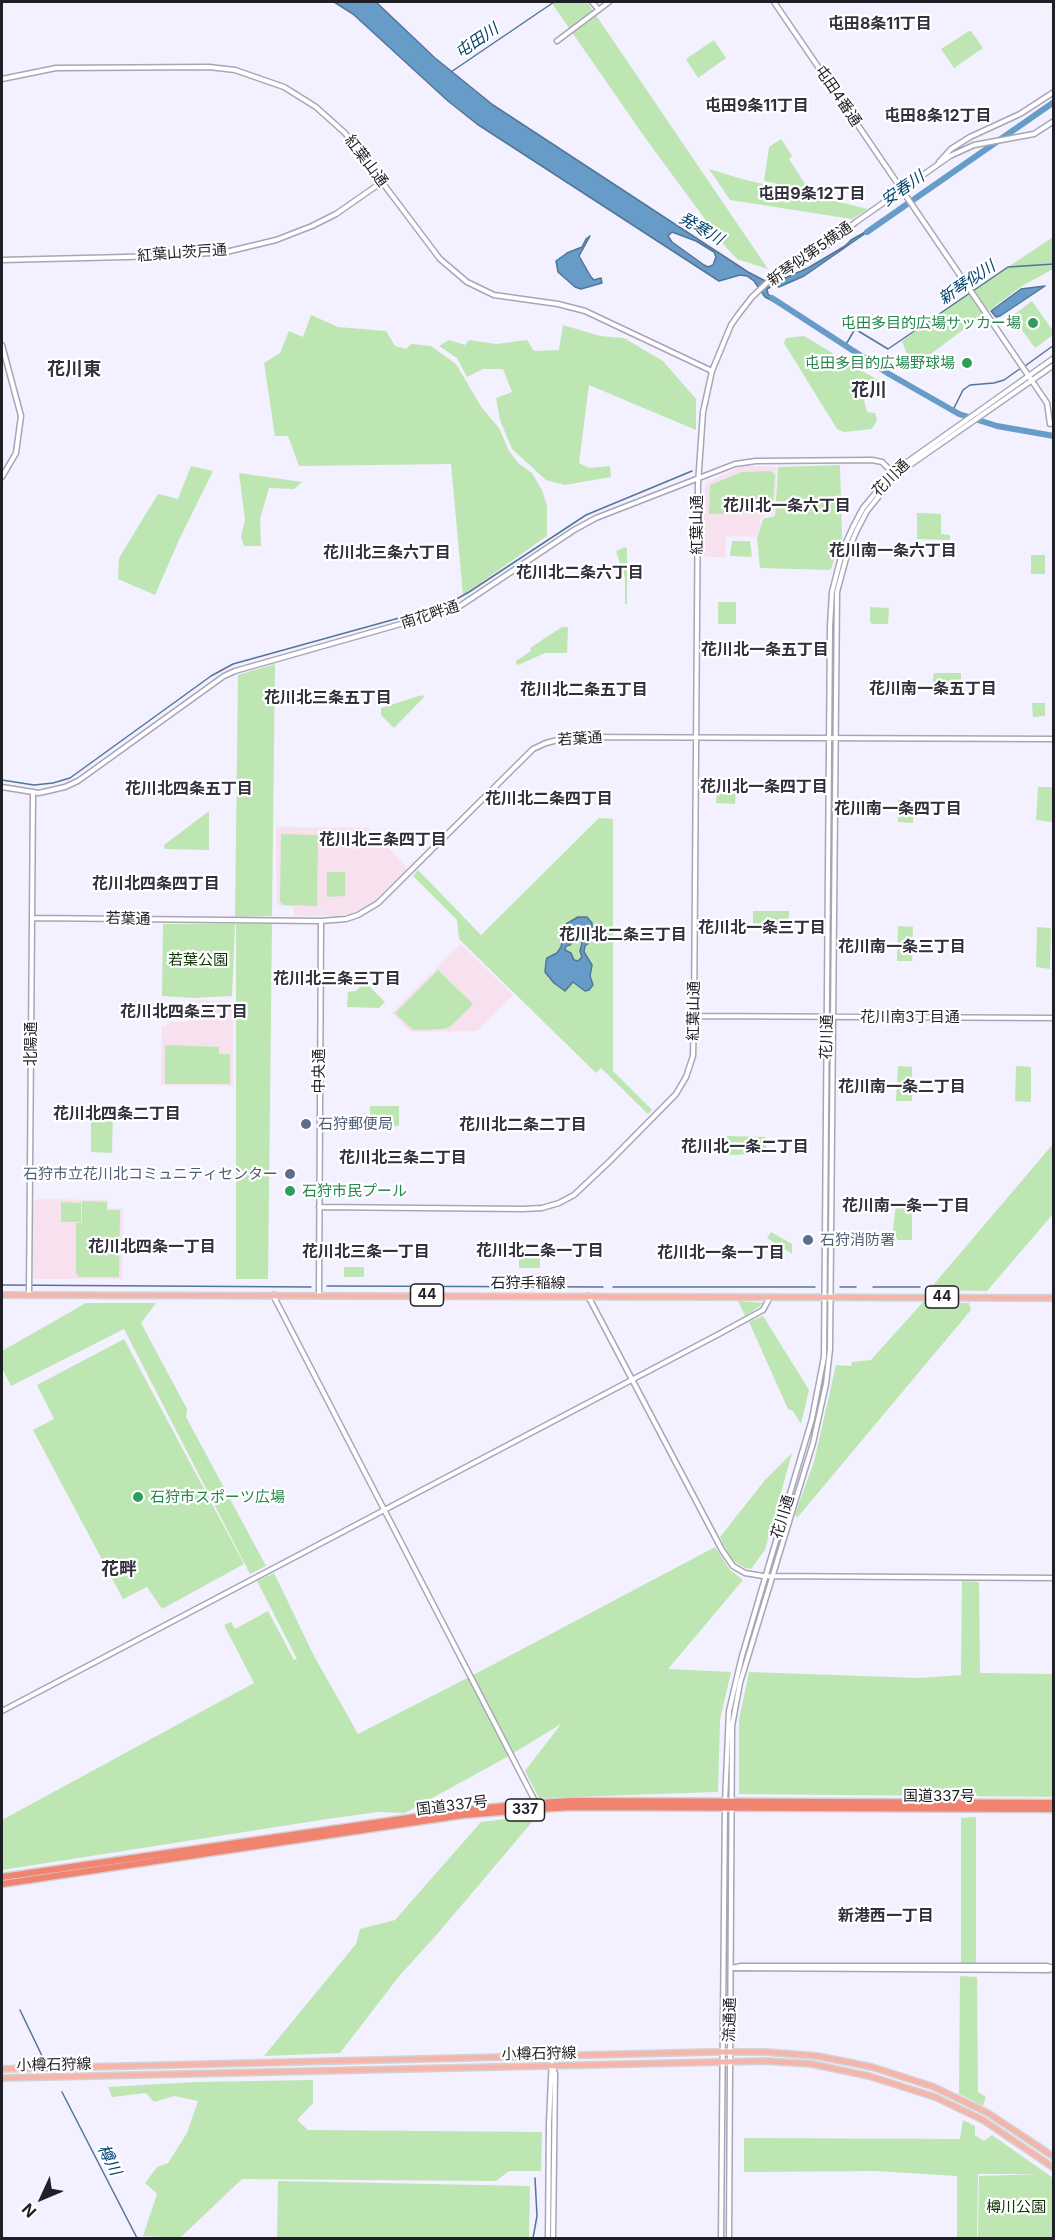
<!DOCTYPE html>
<html>
<head>
<meta charset="utf-8">
<style>
	body { margin:0 }
	#map { position:relative; width:1055px; height:2240px; overflow:hidden; background:#f3f0ff; font-family:Inter,sans-serif }
	canvas { display:block }
	.frame { position:absolute; inset:0; border:3px solid #201f26; pointer-events:none }
	.north { position:absolute; left:12px; top:2168px; width:60px; height:60px; -webkit-text-stroke:4px #fff; paint-order:stroke; rotate:226deg; font-size:16px; font-weight:700; line-height:24px; text-align:center; color:#201f26 }
	.north::after { content:''; display:block; margin:auto; width:21px; height:27px; background:#201f26; clip-path:polygon(50% 0,100% 100%,50% 72%,0 100%) }
</style>
</head>
<body>
<div id="map">
<canvas width="1055" height="2240"></canvas>
<div class="frame"></div>
<div class="north">N</div>
</div>
<script>
const ctx = document.querySelector('canvas').getContext('2d');
ctx.lineJoin = 'round';
function fill(path, color) { ctx.fillStyle = color; ctx.fill(path, 'evenodd'); }
const poly = rows => new Path2D(rows.map(r => 'M' + r).join(''));
function strokePath(path, color, width, dash) { ctx.strokeStyle = color; ctx.lineWidth = width; ctx.lineCap = dash ? 'butt' : 'round'; ctx.setLineDash(dash || []); ctx.stroke(path); }
function drawText(font, color, halo, rows, align = 'center') {
  ctx.font = font + ' Inter,"Noto Sans JP",sans-serif'; ctx.lineWidth = 4.5; ctx.setLineDash([]); ctx.textBaseline = 'middle'; ctx.strokeStyle = halo; ctx.fillStyle = color; for (const [text, x, y, turn = 0] of rows) {
    ctx.save(); ctx.translate(x, y); ctx.rotate((+turn || 0) * Math.PI / 180); ctx.textAlign = isNaN(turn) ? turn : align; if (halo) ctx.strokeText(text, 0, 0); ctx.fillText(text, 0, 0); ctx.restore();
  }
}
const education = poly([
	[750,466,777,467,774,515,765,515,761,518,757,537,726,536,725,557,701,557,705,484,739,467],
	[276,827,369,828,408,868,372,903,352,913,339,916,295,916,293,907,277,905],
	[461,944,513,995,477,1031,411,1032,392,1013],
	[188,1000,230,1001,233,1017,233,1086,161,1085,162,1026,166,1026,172,1022,188,1022],
	[37,1199,108,1200,108,1208,123,1209,122,1279,33,1279,33,1203]
]);
const green = poly([
	[551,2,587,2,768,269,737,259,724,245,646,139],
	[969,31,971,31,983,48,954,68,941,49],
	[714,40,726,58,698,78,686,59],
	[781,139,792,156,789,159,809,190,764,181,769,147],
	[709,169,742,179,868,209,852,219,730,200],
	[1053,237,1053,269,1022,286,920,362,916,363,906,352,902,341,956,302],
	[1032,301,1053,331,1053,335,1035,348,1012,316],
	[311,315,338,327,386,331,395,346,406,349,411,344,431,346,456,364,482,408,499,428,509,451,518,463,532,473,542,490,547,506,547,536,463,595,451,464,299,466,288,436,275,436,264,363,280,353,289,331,303,337],
	[563,325,600,336,624,338,663,361,696,399,696,430,589,385,579,463,589,468,610,466,611,477,565,485,546,480,512,449,500,420,496,398,512,392,503,369,483,369,467,377,457,358,439,346,449,340,465,345,469,340,496,344,527,340,534,351,559,350],
	[804,336,881,382,876,397,868,394,864,400,867,412,875,413,877,420,872,429,844,432,837,429,784,343,786,338],
	[840,465,842,538,831,569,829,570,760,568,757,538,763,519,775,516,778,467],
	[191,466,213,471,179,540,155,595,118,579,119,558,158,494,178,499],
	[771,471,775,475,772,513,709,514,710,485,742,472],
	[239,473,302,482,294,489,269,488,260,519,261,546,244,546,241,537,245,520],
	[917,513,941,514,941,534,950,535,950,540,917,539],
	[732,541,750,541,752,557,730,556],
	[625,547,627,549,627,604,625,604,625,578,616,551],
	[1031,555,1045,555,1045,574,1031,574],
	[718,602,736,602,736,624,718,624],
	[870,607,889,608,888,624,872,624,870,622],
	[562,627,568,627,567,653,545,653,518,665,516,663,516,661,531,651,530,648],
	[275,664,272,916,235,917,238,675],
	[934,673,961,673,961,688,932,688],
	[422,695,424,697,394,728,381,715,381,708],
	[1032,703,1045,703,1045,716,1033,717],
	[1038,787,1051,787,1052,789,1052,822,1036,820],
	[717,788,736,788,735,804,716,803],
	[898,800,913,800,913,823,898,822],
	[209,811,209,850,165,849,164,845],
	[599,818,613,819,613,1071,652,1110,648,1114,601,1068,596,1073,459,939,457,920,413,876,418,870,481,935],
	[281,834,318,835,317,906,284,905,280,902],
	[327,872,345,872,345,896,327,897],
	[753,911,789,911,789,927,753,929],
	[163,924,235,924,232,996,193,998,162,996],
	[236,924,272,924,268,1279,236,1279],
	[898,926,913,927,912,961,897,961],
	[1037,927,1051,928,1050,969,1036,967],
	[438,970,473,1004,450,1027,443,1029,413,1030,395,1013],
	[365,982,385,1002,379,1008,347,1007,348,992,356,991],
	[165,1045,219,1047,219,1054,230,1054,230,1084,165,1084],
	[898,1066,912,1067,912,1101,896,1101],
	[1016,1066,1031,1067,1031,1102,1015,1101],
	[370,1106,399,1106,399,1126,370,1125],
	[91,1113,113,1113,112,1153,91,1152],
	[727,1136,765,1137,767,1154,727,1155],
	[1053,1144,1053,1214,987,1291,929,1290],
	[82,1201,107,1202,107,1210,120,1210,119,1277,79,1277,76,1273,76,1223,82,1223],
	[61,1202,81,1203,81,1222,61,1222],
	[896,1204,912,1205,912,1240,895,1240,893,1229],
	[771,1232,792,1244,792,1254,767,1238],
	[519,1254,540,1254,540,1268,519,1268],
	[344,1267,364,1267,364,1277,344,1277],
	[738,1301,764,1303,745,1316],
	[923,1302,969,1303,971,1310,797,1518,795,1514,814,1462,836,1365,851,1366,852,1362,871,1360],
	[86,1303,156,1303,141,1323,187,1409,186,1417,266,1566,250,1574,124,1329,11,1386,2,1368,2,1351],
	[763,1316,809,1390,801,1424,793,1411,788,1409,749,1322],
	[124,1339,244,1564,162,1609,147,1587,123,1599,33,1430,54,1419,37,1385],
	[792,1453,765,1550,751,1569,745,1568,735,1562,729,1555,720,1537,765,1480],
	[715,1547,730,1570,743,1580,668,1669,731,1672,720,1720,718,1792,539,1798,525,1771,561,1724,507,1757,405,1813,378,1812,327,1819,2,1870,2,1820,254,1683,224,1625,231,1622,235,1629,268,1611,294,1660,297,1659,257,1581,274,1573,314,1656,358,1734,479,1672],
	[962,1581,979,1582,980,1673,1053,1674,1053,1797,739,1794,739,1720,749,1672,919,1678,961,1675],
	[538,1815,439,1932,400,1975,340,2053,264,2056,356,1944,360,1929,395,1920,481,1822],
	[976,1817,976,1963,961,1963,961,1818],
	[960,1976,977,1977,978,2092,986,2097,983,2106,959,2094],
	[313,2080,313,2103,297,2120,308,2130,542,2132,541,2171,509,2171,496,2181,242,2179,180,2238,143,2236,157,2194,145,2183,157,2167,168,2163,187,2133,198,2101,174,2096,154,2102,146,2093,112,2097,108,2087,196,2082],
	[963,2120,975,2126,975,2135,984,2141,992,2135,1053,2178,1053,2238,978,2238,979,2176,1042,2174,978,2174,977,2238,957,2238,957,2176,875,2171,744,2172,744,2138,960,2139],
	[278,2181,530,2186,529,2238,277,2238]
]);
const water = poly([
	[334,2,376,2,435,58,493,105,748,272,771,284,808,268,845,246,851,240,876,226,804,276,779,287,774,285,767,289,768,294,782,306,765,297,754,281,747,276,740,275,719,281,477,124,448,101,353,14,334,2],
	[672,232,696,241,714,252,716,257,713,265,708,267,704,265,672,242,668,236,672,232],
	[590,236,579,256,591,277,594,280,601,278,602,283,581,289,575,287,558,272,556,261,567,253,582,247,586,239,590,236],
	[1045,286,1000,316,996,317,991,311,1021,289,1045,286],
	[578,917,587,917,592,923,592,940,585,946,584,952,592,965,590,976,593,985,589,990,585,991,573,982,565,991,554,983,545,972,546,962,547,958,557,953,561,947,566,924,578,917],
	[575,938,579,938,582,943,580,951,582,957,578,961,574,960,571,953,565,950,566,946,570,945,575,938]
]);
const stream = poly([
	[451,72,554,2],
	[845,346,855,329,888,349,1008,267,1054,264],
	[1025,366,1054,345],
	[953,410,963,390,970,385,994,383,1004,380,1021,368],
	[2,780,34,785,53,783,70,778,211,676,233,664,446,605,469,592,586,515,692,471],
	[2,1285,311,1287],
	[327,1286,603,1287],
	[613,1287,815,1287],
	[840,1287,856,1287],
	[873,1287,920,1287],
	[20,2010,44,2060],
	[62,2092,137,2238],
	[533,2238,537,2216,535,2178]
]);
const river = poly([
	[867,232,1054,102],
	[772,298,889,374,959,414,997,426,1054,436]
]);
const minor = poly([
	[592,2,598,9],
	[774,2,1047,403,1050,424],
	[557,41,609,2],
	[2,79,56,68,209,67,235,70,284,87,316,107,345,133,440,259,467,282,494,295,558,304,585,311,712,371,703,412,698,484,694,1016,693,1056,686,1077,676,1094,610,1161,574,1195,559,1203,542,1208,523,1209,319,1207],
	[939,162,951,149,970,137,1020,114,1054,92],
	[2,260,167,256,226,252,276,240,312,226,336,214,382,182],
	[2,345,21,416,16,453,2,477],
	[712,371,731,325,738,315,752,297,772,278,824,248,856,222,950,156,974,145,1034,134,1054,121],
	[2,787,39,793,65,787,78,781,224,676,235,671,457,608,574,530,596,518,735,464,756,461,872,460,882,462,893,473],
	[32,918,321,921,346,919,358,915,378,903,533,749,546,743,570,737,1054,739],
	[694,1016,1054,1018],
	[319,1294,321,921],
	[29,1295,33,793],
	[273,1295,537,1805],
	[588,1296,722,1550,733,1566,745,1573,763,1576,1054,1578],
	[2,1711,719,1334,763,1310,770,1297],
	[731,1968,741,1966,1047,1966,1054,1968],
	[734,1968,1048,1970,1053,1969],
	[552,2067,555,2073,553,2238],
	[548,2238,549,2123,552,2056],
	[721,2238,725,1802,729,1711,742,1656,812,1419,824,1357,830,627,832,592,843,549,853,527,863,508,893,472,1054,358],
	[729,2238,732,1726,740,1683,813,1443,826,1384,830,1349,837,592,848,551,857,530,867,511,892,480,910,465,1054,365]
]);
const major = poly([
	[2,1295,1054,1298],
	[2,2069,713,2052,765,2052,817,2056,872,2067,934,2087,988,2113,1054,2157],
	[2,2078,765,2061,812,2064,869,2076,935,2097,983,2120,1054,2168]
]);
const highway = poly([
	[2,1877,464,1810,537,1803,573,1801,1054,1803],
	[2,1884,463,1815,538,1809,572,1807,1054,1809]
]);
const markers = [
	[1033,323,6,"#2e9e5b"],
	[967,363,6,"#2e9e5b"],
	[306,1124,6,"#5c6f8a"],
	[290,1174,6,"#5c6f8a"],
	[290,1191,6,"#2e9e5b"],
	[808,1240,6,"#5c6f8a"],
	[138,1497,6,"#2e9e5b"]
];
const shields = [
	[427,1295,33],
	[942,1297,33],
	[525,1810,39]
];
const shieldNames = [
	["44",427,1295],
	["44",942,1297],
	["337",525,1810]
];
const streetNames = [
	["屯田4番通",838,96,56],
	["紅葉山通",366,161,53],
	["紅葉山茨戸通",182,253,-4],
	["新琴似第5横通",810,254,-35],
	["花川通",891,478,-45],
	["紅葉山通",697,525,-90],
	["南花畔通",430,615,-18],
	["若葉通",580,739,-4],
	["若葉通",128,919,1],
	["紅葉山通",694,1011,-89],
	["花川南3丁目通",910,1017],
	["花川通",827,1037,-89],
	["北陽通",31,1044,-90],
	["中央通",319,1071,-90],
	["石狩手稲線",528,1283],
	["花川通",783,1517,-73],
	["国道337号",939,1796],
	["国道337号",452,1806,-7],
	["流通通",730,2020,-89],
	["小樽石狩線",539,2054,-1],
	["小樽石狩線",54,2065,-1]
];
const leisureNames = [
	["屯田多目的広場サッカー場",1021,323],
	["屯田多目的広場野球場",955,363],
	["石狩市民プール",302,1191,"left"],
	["石狩市スポーツ広場",150,1497,"left"]
];
const parkNames = [
	["若葉公園",198,960],
	["樽川公園",1016,2207]
];
const serviceNames = [
	["石狩郵便局",318,1124],
	["石狩市立花川北コミュニティセンター",278,1174,"right"],
	["石狩消防署",820,1240]
];
const neighbourhoodNames = [
	["屯田8条11丁目",880,24],
	["屯田9条11丁目",757,106],
	["屯田8条12丁目",938,116],
	["屯田9条12丁目",812,194],
	["花川北一条六丁目",787,506],
	["花川南一条六丁目",893,551],
	["花川北三条六丁目",387,553],
	["花川北二条六丁目",580,573],
	["花川北一条五丁目",765,650],
	["花川南一条五丁目",933,689],
	["花川北二条五丁目",584,690],
	["花川北三条五丁目",328,698],
	["花川北一条四丁目",764,787],
	["花川北四条五丁目",189,789],
	["花川北二条四丁目",549,799],
	["花川南一条四丁目",898,809],
	["花川北三条四丁目",383,840],
	["花川北四条四丁目",156,884],
	["花川北一条三丁目",762,928],
	["花川北二条三丁目",623,935],
	["花川南一条三丁目",902,947],
	["花川北三条三丁目",337,979],
	["花川北四条三丁目",184,1012],
	["花川南一条二丁目",902,1087],
	["花川北四条二丁目",117,1114],
	["花川北二条二丁目",523,1125],
	["花川北一条二丁目",745,1147],
	["花川北三条二丁目",403,1158],
	["花川南一条一丁目",906,1206],
	["花川北四条一丁目",152,1247],
	["花川北二条一丁目",540,1251],
	["花川北三条一丁目",366,1252],
	["花川北一条一丁目",721,1253],
	["新港西一丁目",886,1916]
];
const waterNames = [
	["屯田川",477,41,-34],
	["安春川",903,189,-35],
	["発寒川",701,229,30],
	["新琴似川",967,283,-34],
	["樽川",109,2160,63]
];
const quarterNames = [
	["花川東",74,370],
	["花川",869,391],
	["花畔",119,1570]
];
fill(education, '#f7e1ef');
fill(green, '#bee6b3');
fill(water, '#679cc8');
strokePath(water, '#527697', 1.5);
strokePath(stream, '#527697', 1.5);
strokePath(river, '#679cc8', 6);
strokePath(minor, '#a8a5b7', 7);
strokePath(major, '#d2d2d4', 8);
strokePath(highway, '#d2d2d4', 9);
strokePath(minor, '#fff', 4);
strokePath(major, '#f6b5aa', 5);
strokePath(highway, '#f08471', 6);
for (const [x, y, r, color] of markers) { const dot = new Path2D(); dot.arc(x, y, r, 0, 2 * Math.PI); ctx.fillStyle = color; ctx.fill(dot); strokePath(dot, '#fff', 2); }
for (const [x, y, w] of shields) { const box = new Path2D(); box.roundRect(x - w / 2, y - 11, w, 22, 4.5); ctx.fillStyle = '#fff'; ctx.fill(box); strokePath(box, '#201f26', 1.5); }
drawText('bold 14px', '#201f26', null, shieldNames);
drawText('15px', '#201f26', '#fff', streetNames);
drawText('15px', '#27864d', '#fff', leisureNames, 'right');
drawText('15px', '#0c3400', '#fff', parkNames);
drawText('15px', '#4e5e75', '#fff', serviceNames, 'left');
drawText('bold 16px', '#33303e', '#fff', neighbourhoodNames);
drawText('italic 16px', '#00426b', '#fff', waterNames);
drawText('bold 18px', '#33303e', '#fff', quarterNames);
</script>
</body>
</html>
